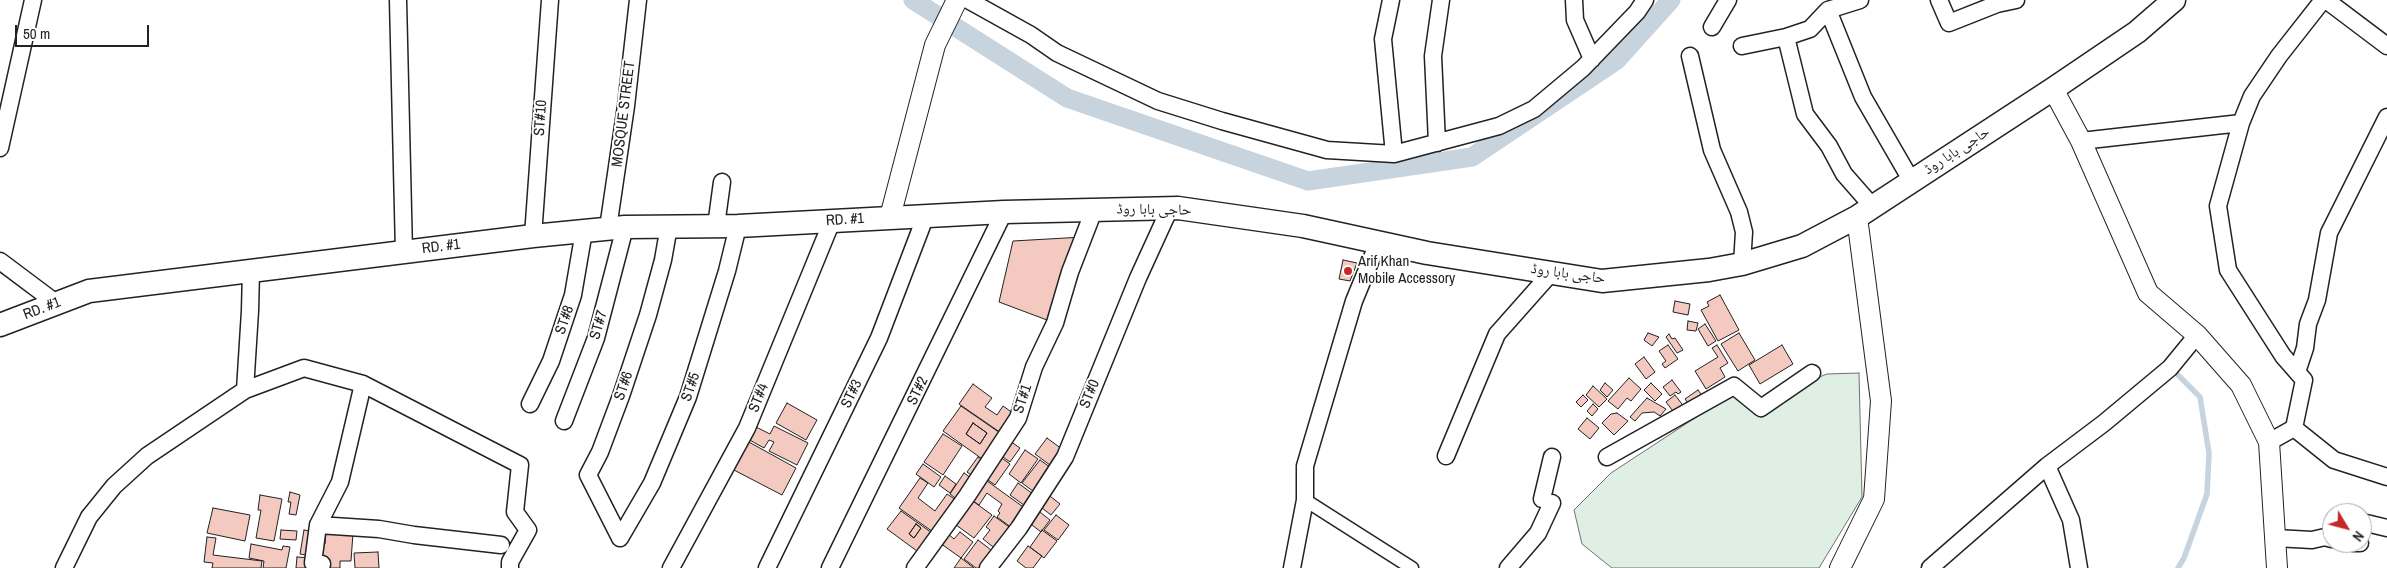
<!DOCTYPE html>
<html>
<head>
<meta charset="utf-8">
<style>
	body { margin:0 }
	#map { position:relative; width:2387px; height:568px; overflow:hidden; background:#fff; font-family:"Archivo Narrow",sans-serif }
	canvas { display:block }
	.north { position:absolute; left:2322px; top:503px; width:50px; height:50px; box-sizing:border-box; background:#fff; border:1px solid #a7a7a7; border-radius:50%; rotate:127deg; font-size:14px; font-weight:700; line-height:20px; text-align:center; color:#222 }
	.north::after { content:''; display:block; margin:auto; width:18px; height:22px; background:#c62828; clip-path:polygon(50% 0,100% 100%,50% 72%,0 100%) }
	.scale { position:absolute; left:15px; top:25px; width:134px; height:22px; box-sizing:border-box; border:2px solid #222; border-top:0; padding-left:6px; font-size:15px; line-height:18px; white-space:nowrap; color:#222; -webkit-text-stroke:4px #fff; paint-order:stroke }
</style>
</head>
<body>
<div id="map">
<canvas width="2387" height="568"></canvas>
<div class="north">N</div>
<div class="scale">50 m</div>
</div>
<script>
const ctx = document.querySelector('canvas').getContext('2d');
ctx.lineJoin = 'round';
function fill(path, color) { ctx.fillStyle = color; ctx.fill(path, 'evenodd'); }
const poly = rows => new Path2D(rows.map(r => 'M' + r).join(''));
function strokePath(path, color, width, dash) { ctx.strokeStyle = color; ctx.lineWidth = width; ctx.lineCap = dash ? 'butt' : 'round'; ctx.setLineDash(dash || []); ctx.stroke(path); }
function drawText(font, color, halo, rows, align = 'center') {
  ctx.font = font + ' "Archivo Narrow","Noto Naskh Arabic",sans-serif'; ctx.lineWidth = 4; ctx.setLineDash([]); ctx.textBaseline = 'middle'; ctx.strokeStyle = halo; ctx.fillStyle = color; for (const [text, x, y, turn = 0] of rows) {
    ctx.save(); ctx.translate(x, y); ctx.rotate((+turn || 0) * Math.PI / 180); ctx.textAlign = isNaN(turn) ? turn : align; if (halo) ctx.strokeText(text, 0, 0); ctx.fillText(text, 0, 0); ctx.restore();
  }
}
const green = poly([
	[1859,373,1862,497,1819,568,1612,568,1582,544,1574,510,1611,473,1701,414,1733,395,1761,417,1809,381,1827,374,1859,373]
]);
const stream = poly([
	[2172,369,2200,397,2209,453,2207,494,2184,558,2178,568]
]);
const canal = poly([
	[913,0,1067,98,1308,181,1472,157,1617,60,1671,0]
]);
const building = poly([
	[1083,237,1055,323,999,302,1013,241,1083,237],
	[1343,260,1357,263,1350,281,1339,279,1343,260],
	[1720,295,1739,330,1718,341,1701,310,1709,306,1707,302,1720,295],
	[1675,301,1690,304,1688,315,1673,312,1675,301],
	[1688,321,1698,323,1696,331,1687,330,1688,321],
	[1705,324,1716,341,1708,346,1698,329,1705,324],
	[1648,333,1659,337,1652,346,1644,340,1648,333],
	[1739,333,1755,360,1738,371,1721,344,1739,333],
	[1669,334,1672,339,1675,338,1683,350,1677,353,1666,337,1669,334],
	[1668,345,1678,359,1665,368,1662,364,1666,361,1659,351,1668,345],
	[1717,345,1728,363,1720,368,1725,377,1706,389,1695,371,1718,357,1712,348,1717,345],
	[1782,345,1793,364,1760,384,1749,365,1782,345],
	[1644,357,1655,372,1646,379,1635,364,1644,357],
	[1629,378,1641,389,1631,401,1627,398,1618,409,1608,401,1629,378],
	[1672,380,1681,392,1678,394,1676,392,1670,396,1663,387,1672,380],
	[1605,383,1613,390,1607,397,1600,390,1605,383],
	[1651,383,1662,394,1655,401,1644,390,1651,383],
	[973,384,992,398,985,407,997,415,1003,406,1017,416,1004,435,959,404,973,384],
	[1593,386,1607,399,1599,407,1586,395,1593,386],
	[1698,390,1704,398,1691,407,1685,399,1698,390],
	[1583,395,1588,400,1581,407,1576,402,1583,395],
	[1675,395,1685,408,1676,415,1666,402,1675,395],
	[1647,398,1666,409,1660,416,1654,412,1642,413,1635,421,1630,417,1647,398],
	[787,403,817,420,806,440,776,423,787,403],
	[1593,404,1598,409,1592,416,1587,411,1593,404],
	[961,406,1003,435,985,461,943,431,961,406],
	[973,423,987,433,980,444,966,434,973,423],
	[1617,413,1628,421,1614,435,1602,423,1611,414,1617,413],
	[1587,418,1599,428,1590,439,1578,429,1587,418],
	[973,423,987,433,980,444,966,434,973,423],
	[754,426,770,434,774,426,808,443,797,465,769,451,774,442,769,440,764,448,748,439,754,426],
	[943,434,962,446,943,475,924,462,943,434],
	[1047,438,1066,452,1054,468,1035,454,1047,438],
	[1007,439,1020,448,1010,462,997,453,1007,439],
	[747,441,796,468,782,495,732,469,747,441],
	[1025,450,1038,459,1021,483,1009,474,1025,450],
	[996,454,1010,464,995,485,981,475,996,454],
	[978,457,985,462,974,477,967,472,978,457],
	[1040,460,1054,470,1037,494,1022,483,1040,460],
	[923,464,941,477,934,487,916,474,923,464],
	[964,473,974,480,959,501,950,494,964,473],
	[945,476,956,484,950,493,939,485,945,476],
	[920,478,928,483,918,498,935,511,947,494,959,502,936,534,899,508,920,478],
	[983,478,1026,509,1012,528,997,517,1000,513,998,511,1002,504,987,493,979,505,969,498,983,478],
	[1018,483,1037,497,1028,508,1010,495,1018,483],
	[290,492,300,495,296,515,289,514,291,502,288,502,290,492],
	[1046,493,1060,504,1051,515,1037,504,1046,493],
	[260,495,282,499,274,541,256,538,261,510,258,510,260,495],
	[970,499,992,515,974,538,952,522,970,499],
	[213,508,250,515,245,541,207,533,213,508],
	[1036,509,1050,520,1041,532,1027,521,1036,509],
	[901,511,935,535,921,554,887,529,901,511],
	[916,524,921,528,914,538,909,534,916,524],
	[1056,515,1069,525,1058,540,1044,530,1056,515],
	[994,516,1012,529,997,550,983,539,990,530,986,527,994,516],
	[916,524,921,528,914,538,909,534,916,524],
	[281,530,297,531,296,540,280,539,281,530],
	[304,530,316,532,311,556,300,554,304,530],
	[1042,530,1057,541,1044,558,1030,547,1042,530],
	[326,531,353,533,351,561,340,561,340,568,322,568,318,544,325,544,326,531],
	[960,532,973,542,961,558,940,543,947,533,954,539,960,532],
	[207,537,216,538,213,555,262,561,261,568,212,568,213,563,204,562,207,537],
	[978,540,995,553,984,568,976,568,964,559,978,540],
	[251,544,282,550,283,546,290,547,286,568,263,568,264,561,249,558,251,544],
	[1028,546,1042,556,1033,568,1026,568,1017,561,1028,546],
	[378,552,379,568,355,568,354,553,378,552],
	[297,557,311,558,320,568,296,568,297,557],
	[961,558,974,568,954,568,961,558]
]);
const pedestrian = poly([
	[1305,500,1412,568]
]);
const minor = poly([
	[398,0,404,252],
	[968,0,1031,35,1057,53,1158,101,1222,121,1327,150,1394,154,1499,126,1534,109,1583,68,1637,12,1645,0],
	[1391,0,1383,39,1394,154],
	[1574,0,1575,20,1592,59],
	[1939,0,1949,23,1997,4,2016,0],
	[2326,0,2387,46],
	[1828,10,1863,97,1911,180],
	[1712,27,1728,0],
	[1786,37,1805,114,1829,146,1844,174,1872,206],
	[1742,46,1786,37,1810,29,1828,10,1860,0],
	[1690,56,1712,150,1739,212,1744,232,1742,264],
	[2081,141,2241,123],
	[1437,143,1433,56,1441,0],
	[0,148,33,0],
	[716,226,722,182],
	[608,228,626,106,638,0],
	[533,236,550,0],
	[0,261,56,303],
	[2297,372,2305,348,2308,324,2317,300,2329,233,2387,117],
	[245,390,250,311,251,271],
	[530,404,551,361,573,295,584,231],
	[564,421,596,338,625,227],
	[2294,428,2334,460,2387,477],
	[2269,442,2294,428,2304,380,2283,356,2228,270,2218,206,2241,123,2252,96,2279,56,2323,0],
	[1446,456,1497,334,1552,272],
	[1607,457,1734,386,1761,408,1812,373],
	[2047,466,2071,520,2079,568],
	[1542,499,1552,457],
	[2362,522,2387,528],
	[318,525,379,529,414,535,501,545],
	[620,538,652,483,688,397,727,271,738,226],
	[620,538,588,475,600,452,621,396,648,315,663,260,669,226],
	[2275,538,2312,540,2325,537,2332,539],
	[2353,543,2360,543],
	[64,568,89,517,114,486,147,456,245,390,304,368,363,384,520,465,515,512,528,530,510,562,510,568],
	[321,568,322,564,313,563,318,525,340,482,363,384],
	[671,568,747,428,832,221],
	[767,568,879,338,926,215],
	[830,568,1004,212],
	[915,568,967,496,1018,418,1034,367,1055,323,1070,272,1094,210],
	[988,568,1019,528,1065,457,1138,278,1170,208],
	[1292,568,1305,500,1305,466,1354,301,1378,243],
	[1508,568,1538,533,1552,503],
	[1930,568,2047,466,2104,423,2170,368,2197,335]
]);
const tertiary = poly([
	[2053,89,2081,141,2148,293,2197,335,2241,385,2269,442,2277,568],
	[890,217,935,45,957,0],
	[1840,568,1874,499,1881,401,1857,217]
]);
const secondary = poly([
	[0,325,89,291,533,236,625,227,738,226,1004,212,1178,208,1303,226,1427,253,1602,281,1709,270,1742,264,1802,246,1857,217,2053,89,2137,32,2174,0]
]);
const markers = [
	[1348,271,5,"#c62828"]
];
const streetNames = [
	["MOSQUE STREET",624,114,-83],
	["ST#10",541,118,-86],
	["حاجی بابا روڈ",1957,151,-33],
	["حاجی بابا روڈ",1154,210,1],
	["RD. #1",845,220,-4],
	["RD. #1",441,247,-7],
	["حاجی بابا روڈ",1568,274,8],
	["RD. #1",42,309,-21],
	["ST#8",565,320,-71],
	["ST#7",599,325,-74],
	["ST#6",624,386,-71],
	["ST#5",691,387,-71],
	["ST#2",918,391,-64],
	["ST#3",852,394,-64],
	["ST#0",1090,394,-68],
	["ST#4",759,398,-68],
	["ST#1",1023,399,-72]
];
const poiNames = [
	["Arif Khan",1358,262],
	["Mobile Accessory",1358,279]
];
fill(green, '#e0efe3');
strokePath(green, '#6f6f6f', 1);
strokePath(stream, '#c7d3dd', 5.5);
strokePath(canal, '#c7d3dd', 19);
fill(building, '#f3c9c0');
strokePath(building, '#222', 1);
strokePath(pedestrian, '#222', 15);
strokePath(minor, '#222', 19);
strokePath(tertiary, '#222', 22);
strokePath(secondary, '#222', 25);
strokePath(pedestrian, '#fff', 12);
strokePath(minor, '#fff', 16);
strokePath(tertiary, '#fff', 20);
strokePath(secondary, '#fff', 22);
for (const [x, y, r, color] of markers) { const dot = new Path2D(); dot.arc(x, y, r, 0, 2 * Math.PI); ctx.fillStyle = color; ctx.fill(dot); strokePath(dot, '#fff', 2); }
drawText('15px', '#222', '#fff', streetNames);
drawText('15px', '#222', '#fff', poiNames, 'left');
</script>
</body>
</html>
